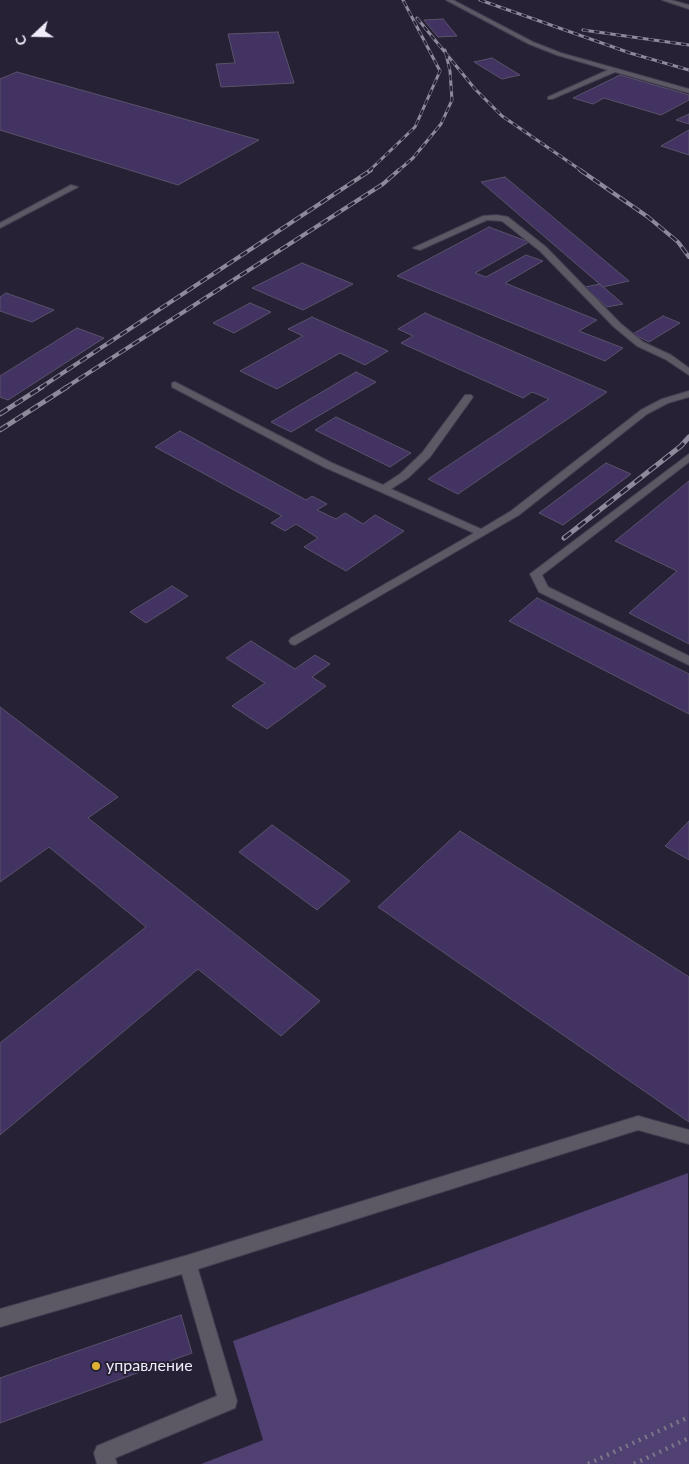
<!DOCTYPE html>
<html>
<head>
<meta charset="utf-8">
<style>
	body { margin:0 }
	#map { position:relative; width:689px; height:1464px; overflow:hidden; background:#272135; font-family:Lato,sans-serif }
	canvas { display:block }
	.north { position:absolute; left:10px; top:10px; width:50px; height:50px; -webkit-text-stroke:4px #272135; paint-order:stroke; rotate:249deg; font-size:14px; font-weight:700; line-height:20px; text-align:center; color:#f0ecfa }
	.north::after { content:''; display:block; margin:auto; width:18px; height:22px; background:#f0ecfa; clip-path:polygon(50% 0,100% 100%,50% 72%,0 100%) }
</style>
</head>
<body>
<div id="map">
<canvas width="689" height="1464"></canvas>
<div class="north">С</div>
</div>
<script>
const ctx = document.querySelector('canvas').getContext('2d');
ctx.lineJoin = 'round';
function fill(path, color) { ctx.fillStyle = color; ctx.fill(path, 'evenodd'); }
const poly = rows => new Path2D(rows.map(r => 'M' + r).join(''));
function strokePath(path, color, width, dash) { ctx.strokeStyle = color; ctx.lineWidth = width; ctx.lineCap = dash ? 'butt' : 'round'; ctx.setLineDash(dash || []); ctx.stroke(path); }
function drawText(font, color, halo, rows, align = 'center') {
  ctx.font = font + ' Lato,sans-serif'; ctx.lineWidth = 4; ctx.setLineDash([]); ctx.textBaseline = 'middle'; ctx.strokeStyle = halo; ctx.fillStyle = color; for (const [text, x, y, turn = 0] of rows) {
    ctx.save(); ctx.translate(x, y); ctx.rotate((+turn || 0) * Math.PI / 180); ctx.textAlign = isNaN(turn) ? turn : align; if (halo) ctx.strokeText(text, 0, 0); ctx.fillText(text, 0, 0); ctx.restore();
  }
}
const forest = poly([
	[688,1173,689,1464,201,1464,263,1440,233,1341]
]);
const building = poly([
	[443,19,457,36,438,37,424,20,443,19],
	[278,32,294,83,221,87,216,64,235,63,228,34,278,32],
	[492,58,520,75,502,79,474,62,492,58],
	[17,72,259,140,178,185,0,130,0,79,17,72],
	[620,75,689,95,689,100,661,115,604,98,593,104,573,98,620,75],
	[689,114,689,124,676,120,689,114],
	[689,130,689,155,661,146,689,130],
	[505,177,629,281,603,287,481,182,505,177],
	[489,227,529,242,475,273,486,277,526,255,543,261,505,283,597,320,579,331,623,348,605,361,397,276,489,227],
	[302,263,353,284,303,310,252,288,302,263],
	[600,284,623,304,607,307,585,287,600,284],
	[6,293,54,310,32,322,0,311,0,297,6,293],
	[250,303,271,312,234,333,213,323,250,303],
	[425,313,607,392,458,494,428,479,549,399,532,392,523,398,401,343,413,336,398,329,425,313],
	[663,316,680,323,649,342,633,334,663,316],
	[312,317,388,351,365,365,340,353,277,389,240,371,303,336,288,329,312,317],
	[77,328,104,338,8,400,0,397,0,376,77,328],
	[356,372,376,382,291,432,271,422,356,372],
	[336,417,411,453,390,467,315,430,336,417],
	[180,431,306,500,312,496,327,504,317,510,336,519,345,513,363,524,375,515,404,531,346,571,304,547,318,538,296,524,285,531,271,523,282,516,155,447,180,431],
	[606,463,631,474,563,525,539,513,606,463],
	[689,481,689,644,629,613,677,571,615,541,689,481],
	[172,586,188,596,146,623,130,612,172,586],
	[537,598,689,674,689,714,509,621,537,598],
	[251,641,295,669,315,655,330,664,312,677,326,686,267,729,232,706,265,683,226,658,251,641],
	[0,707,118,797,88,818,320,1001,281,1036,198,969,0,1135,0,1043,146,927,49,847,0,882,0,707],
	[689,821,689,860,665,846,689,821],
	[272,825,350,881,317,910,239,852,272,825],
	[460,831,689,977,689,1122,378,907,460,831],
	[181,1315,192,1353,0,1423,0,1378,181,1315]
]);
const path = poly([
	[588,1464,689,1417],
	[634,1464,689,1438]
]);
const lane = poly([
	[446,0,453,0,533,42,561,53,689,89,689,93,615,72,552,99,548,99,548,97,608,70,557,55,529,44,446,0],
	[662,0,671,0,689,5,689,9,662,0],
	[71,185,78,187,0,228,0,223,71,185],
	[497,215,508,217,546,247,620,323,643,342,671,355,689,368,689,375,665,359,637,346,614,327,540,251,502,221,487,220,420,250,413,248,483,216,497,215],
	[175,382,332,463,383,485,400,474,422,453,465,395,471,395,473,397,430,457,408,478,391,489,481,529,511,511,641,410,662,399,689,391,689,397,668,403,647,414,519,515,295,645,291,644,289,641,291,638,474,533,324,467,172,387,172,383,175,382],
	[689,454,689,462,542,575,548,587,689,656,689,665,539,592,530,574,689,454],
	[638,1116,689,1130,689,1144,638,1130,198,1269,237,1401,235,1408,115,1458,117,1464,97,1464,94,1453,97,1446,217,1396,182,1274,0,1327,0,1309,188,1255,638,1116]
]);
const railFar2 = poly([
	[480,0,630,53,689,70],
	[417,18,475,89,502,116,582,171],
	[583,30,689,45],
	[369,171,415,127,440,71,403,0],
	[398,171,413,158,441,124,452,100,450,71,445,50]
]);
const railFar1 = poly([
	[580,170,648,217,678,242,689,257],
	[40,388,371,170],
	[65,388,383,184,399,170]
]);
const rail = poly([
	[0,414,42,387],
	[0,430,67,387],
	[564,538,681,446,689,437]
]);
const markers = [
	[96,1366,5,"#dfb034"]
];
const nearPoinames = [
	["управление",106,1366]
];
fill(forest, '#504172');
fill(building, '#423363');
strokePath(building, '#59536a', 1);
strokePath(lane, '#433d51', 2);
strokePath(path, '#7b7688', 4.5, [2, 5]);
fill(lane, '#5c5964');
strokePath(railFar2, '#8f8a9b', 3);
strokePath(railFar1, '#8f8a9b', 4);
strokePath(rail, '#8f8a9b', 5);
strokePath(railFar2, '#272135', 2, [5.5]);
strokePath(railFar1, '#272135', 2.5, [8]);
strokePath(rail, '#272135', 3, [9]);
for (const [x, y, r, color] of markers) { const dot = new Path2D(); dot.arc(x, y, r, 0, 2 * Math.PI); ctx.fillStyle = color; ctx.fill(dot); strokePath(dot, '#272135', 2); }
drawText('16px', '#f0ecfa', '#272135', nearPoinames, 'left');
</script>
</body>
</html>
